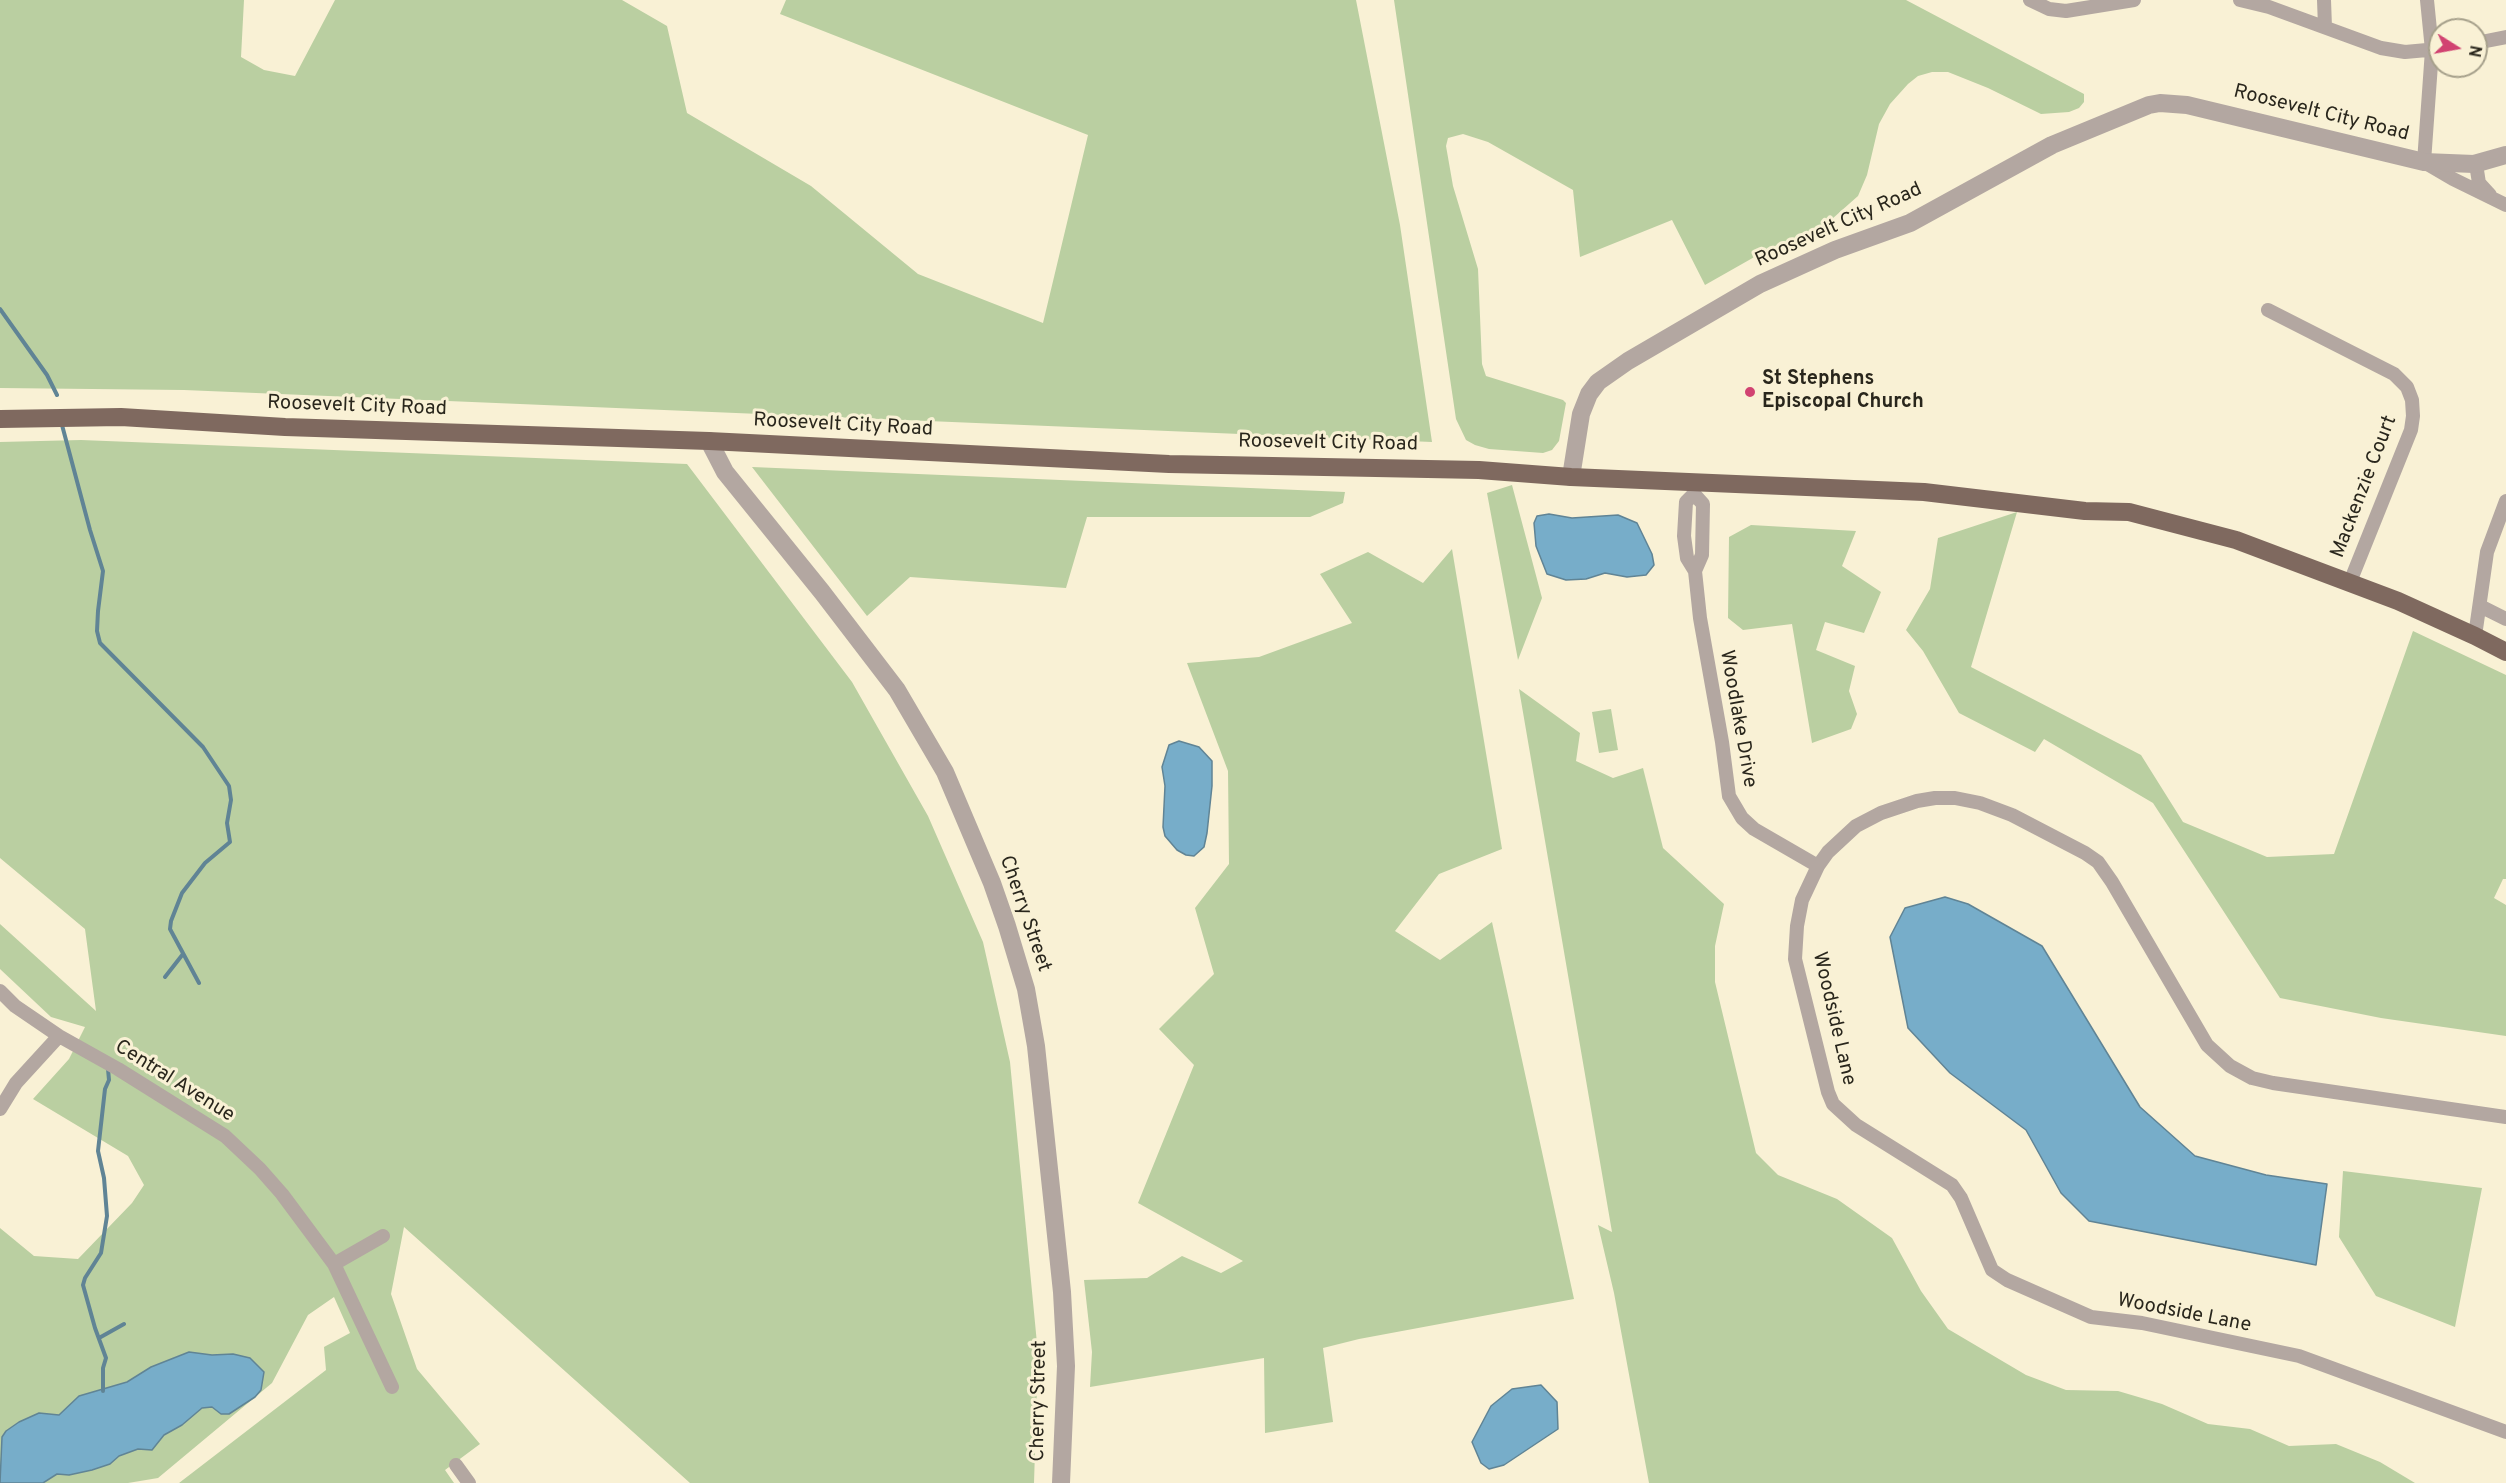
<!DOCTYPE html>
<html>
<head>
<meta charset="utf-8">
<style>
	body { margin:0 }
	#map { position:relative; width:2506px; height:1483px; overflow:hidden; background:#f9f1d5; font-family:Overpass,sans-serif }
	canvas { display:block }
	.north { position:absolute; left:2428px; top:18px; width:60px; height:60px; box-sizing:border-box; background:#f9f1d5; border:2px solid #a6a08b; border-radius:50%; rotate:101deg; font-size:16px; font-weight:700; line-height:24px; text-align:center; color:#29261c }
	.north::after { content:''; display:block; margin:auto; width:21px; height:27px; background:#d14371; clip-path:polygon(50% 0,100% 100%,50% 72%,0 100%) }
</style>
</head>
<body>
<div id="map">
<canvas width="2506" height="1483"></canvas>
<div class="north">N</div>
</div>
<script>
const ctx = document.querySelector('canvas').getContext('2d');
ctx.lineJoin = 'round';
function fill(path, color) { ctx.fillStyle = color; ctx.fill(path, 'evenodd'); }
const poly = rows => new Path2D(rows.map(r => 'M' + r).join(''));
function strokePath(path, color, width, dash) { ctx.strokeStyle = color; ctx.lineWidth = width; ctx.lineCap = dash ? 'butt' : 'round'; ctx.setLineDash(dash || []); ctx.stroke(path); }
function drawText(font, color, halo, rows, align = 'center') {
  ctx.font = font + ' Overpass,sans-serif'; ctx.lineWidth = 6; ctx.setLineDash([]); ctx.textBaseline = 'middle'; ctx.strokeStyle = halo; ctx.fillStyle = color; for (const [text, x, y, turn = 0] of rows) {
    ctx.save(); ctx.translate(x, y); ctx.rotate((+turn || 0) * Math.PI / 180); ctx.textAlign = isNaN(turn) ? turn : align; if (halo) ctx.strokeText(text, 0, 0); ctx.fillText(text, 0, 0); ctx.restore();
  }
}
const green = poly([
	[0,0,244,0,241,57,264,70,295,76,335,0,622,0,667,26,687,113,811,186,918,274,1043,323,1088,135,780,14,786,0,1356,0,1400,225,1432,442,184,390,0,388],
	[1394,0,1906,0,2084,94,2084,102,2079,108,2069,112,2041,114,1988,88,1948,72,1932,72,1918,76,1908,84,1890,104,1879,124,1867,175,1858,196,1832,219,1803,236,1772,247,1705,285,1672,220,1580,257,1573,190,1488,142,1463,134,1448,138,1446,146,1453,186,1478,269,1482,364,1486,376,1563,400,1566,403,1559,441,1552,450,1543,453,1489,449,1475,445,1466,440,1456,419],
	[81,440,687,464,852,682,928,816,983,942,1010,1062,1038,1354,1034,1483,690,1483,404,1227,391,1294,417,1369,480,1444,445,1470,454,1483,179,1483,326,1370,324,1347,350,1333,334,1297,308,1315,272,1383,158,1478,128,1483,0,1483,0,1228,34,1256,78,1259,132,1203,144,1185,128,1156,33,1099,69,1059,85,1027,51,1017,0,969,0,924,96,1011,85,929,0,858,0,442],
	[752,467,1345,492,1343,503,1310,517,1087,517,1066,588,910,577,867,616],
	[1512,485,1542,598,1518,660,1487,493],
	[2017,512,1971,667,2141,755,2183,822,2267,857,2334,854,2413,631,2506,675,2506,879,2503,879,2494,898,2506,905,2506,1036,2381,1018,2280,998,2153,803,2044,739,2035,752,1959,713,1923,651,1906,630,1930,589,1938,538],
	[1751,525,1856,531,1842,566,1881,592,1864,633,1825,622,1816,650,1855,666,1849,691,1857,714,1851,729,1812,743,1792,624,1743,630,1728,618,1729,537],
	[1452,549,1502,849,1439,874,1395,931,1440,960,1492,922,1574,1299,1359,1339,1323,1348,1333,1422,1265,1433,1264,1358,1090,1387,1092,1352,1084,1280,1147,1278,1182,1256,1221,1273,1243,1261,1138,1203,1194,1065,1159,1029,1214,974,1195,908,1229,864,1228,771,1187,663,1259,657,1352,623,1320,574,1368,552,1423,583],
	[1519,689,1580,733,1576,761,1613,778,1643,768,1663,848,1724,904,1715,946,1715,982,1756,1153,1778,1175,1837,1199,1892,1238,1921,1291,1948,1329,2026,1375,2066,1390,2118,1391,2162,1404,2208,1424,2250,1429,2289,1446,2336,1444,2380,1462,2415,1483,1649,1483,1614,1293,1598,1225,1612,1232],
	[1611,709,1618,750,1599,753,1592,712],
	[2343,1171,2482,1188,2455,1327,2376,1296,2339,1237]
]);
const water = poly([
	[1549,514,1572,518,1618,515,1637,523,1652,554,1654,565,1646,575,1627,577,1605,573,1586,579,1566,580,1547,574,1536,546,1534,523,1537,516,1549,514],
	[1179,741,1199,747,1212,761,1212,786,1207,833,1204,847,1194,856,1186,855,1177,850,1165,836,1163,827,1165,786,1162,767,1169,745,1179,741],
	[1945,897,1968,904,2042,946,2140,1107,2195,1156,2266,1175,2327,1184,2316,1265,2089,1221,2061,1193,2026,1130,1950,1073,1908,1028,1890,937,1905,908,1945,897],
	[189,1352,212,1355,233,1354,250,1358,264,1372,261,1390,255,1397,229,1414,221,1414,212,1407,202,1408,182,1425,164,1435,152,1450,138,1449,119,1456,110,1464,92,1470,69,1475,57,1474,43,1483,0,1483,2,1437,6,1431,19,1422,39,1413,59,1415,79,1396,127,1382,151,1367,189,1352],
	[1541,1385,1557,1402,1558,1429,1504,1465,1489,1469,1481,1463,1472,1442,1491,1406,1512,1389,1541,1385]
]);
const stream = poly([
	[0,309,47,375,57,395],
	[62,425,90,530,103,571,98,611,97,631,100,643,203,747,229,786,231,800,227,823,230,842,205,863,182,893,171,921,170,929,199,983],
	[165,977,183,954],
	[99,1338,124,1324],
	[103,1391,103,1368,106,1358,95,1328,83,1285,85,1278,101,1253,107,1216,104,1178,98,1151,105,1089,109,1080,108,1069]
]);
const minor = poly([
	[2030,0,2049,9,2066,11,2134,0],
	[2240,0,2269,7,2381,48,2405,52,2438,49],
	[2324,0,2325,27],
	[2427,0,2432,50,2424,162,2453,179,2506,205],
	[2476,43,2506,37],
	[2476,164,2479,183,2490,195],
	[2268,310,2394,374,2407,387,2412,400,2413,416,2411,430,2350,582],
	[1695,482,1694,494,1686,502,1684,536,1687,558,1695,571,1700,618,1722,742,1729,796,1742,818,1754,829,1818,866],
	[1694,494,1703,504,1702,555,1695,571],
	[2480,606,2506,619],
	[2475,636,2487,552,2506,501],
	[0,991,15,1006,59,1036,118,1069,225,1136,260,1169,282,1194,334,1264,392,1387],
	[0,1109,16,1083,59,1036],
	[2506,1117,2273,1083,2252,1078,2230,1066,2207,1045,2112,882,2098,862,2085,853,2012,815,1980,803,1955,798,1935,798,1917,801,1881,813,1856,826,1828,852,1818,866,1802,900,1797,926,1795,959,1828,1092,1833,1104,1856,1125,1952,1185,1961,1198,1992,1270,2007,1280,2091,1317,2142,1323,2299,1356,2506,1432],
	[334,1264,383,1236],
	[456,1465,469,1483]
]);
const tertiary = poly([
	[709,441,725,472,822,592,897,690,945,772,992,883,1007,926,1026,989,1036,1046,1062,1292,1066,1366,1061,1483],
	[1571,477,1581,414,1589,394,1598,382,1628,361,1760,284,1835,250,1910,223,2052,145,2149,105,2160,103,2187,105,2424,162,2474,164,2506,155]
]);
const primary = poly([
	[0,419,121,417,285,427,709,441,1169,464,1479,470,1571,477,1924,492,2085,511,2129,512,2236,540,2398,601,2475,636,2506,652]
]);
const markers = [
	[1750,392,6,"#d14371"]
];
const streetNames = [
	["Roosevelt City Road",2321,114,14],
	["Roosevelt City Road",1839,226,-24],
	["Roosevelt City Road",357,407,2],
	["Roosevelt City Road",843,426,3],
	["Roosevelt City Road",1328,444,1],
	["Mackenzie Court",2365,487,-69],
	["Woodlake Drive",1737,719,80],
	["Cherry Street",1024,914,71],
	["Woodside Lane",1833,1019,77],
	["Central Avenue",174,1082,32],
	["Woodside Lane",2184,1314,11],
	["Cherry Street",1040,1401,-89]
];
const poiNames = [
	["St Stephens",1762,380],
	["Episcopal Church",1762,403]
];
fill(green, '#bacfa1');
fill(water, '#77adc9');
strokePath(water, '#608495', 1.5);
strokePath(stream, '#608495', 4);
strokePath(minor, '#b3a7a1', 14);
strokePath(tertiary, '#b3a7a1', 18);
strokePath(primary, '#7f695f', 18);
for (const [x, y, r, color] of markers) { const dot = new Path2D(); dot.arc(x, y, r, 0, 2 * Math.PI); ctx.fillStyle = color; ctx.fill(dot); strokePath(dot, '#f9f1d5', 2); }
drawText('20px', '#29261c', '#f9f1d5', streetNames);
drawText('bold 20px', '#29261c', '#f9f1d5', poiNames, 'left');
</script>
</body>
</html>
